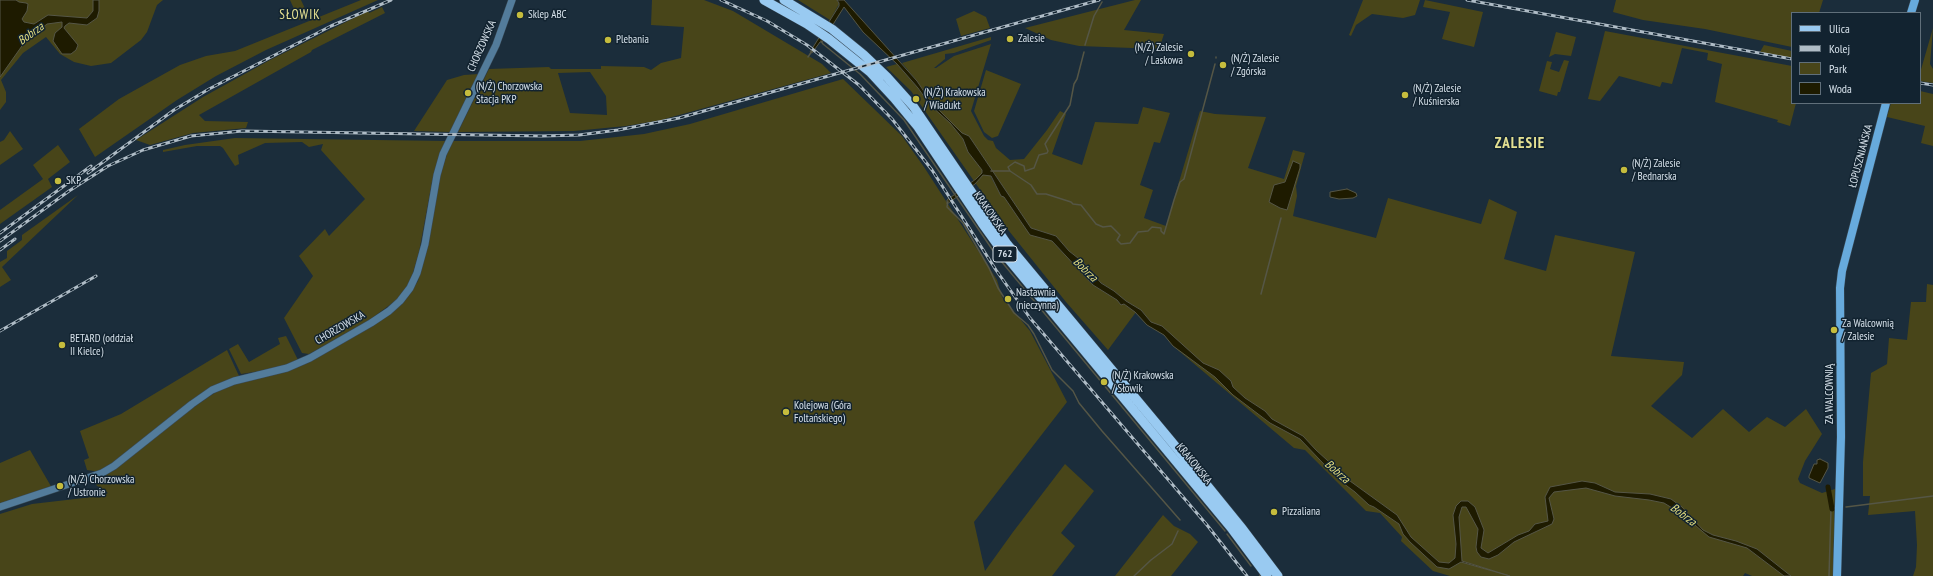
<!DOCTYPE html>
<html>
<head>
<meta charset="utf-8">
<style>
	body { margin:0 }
	#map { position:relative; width:1933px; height:576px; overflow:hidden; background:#1b2d3b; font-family:"PT Sans Narrow",sans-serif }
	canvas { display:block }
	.legend { position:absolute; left:1791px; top:12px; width:130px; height:92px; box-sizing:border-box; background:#122330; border:1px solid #606f7a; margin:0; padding:5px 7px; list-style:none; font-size:12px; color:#d6e1ea }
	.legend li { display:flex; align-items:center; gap:8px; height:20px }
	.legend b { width:20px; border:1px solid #606f7a }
</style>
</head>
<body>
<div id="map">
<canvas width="1933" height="576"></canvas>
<ul class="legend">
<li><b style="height:5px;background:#99caf1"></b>Ulica</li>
<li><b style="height:5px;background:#afbcc6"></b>Kolej</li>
<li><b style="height:11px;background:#484519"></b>Park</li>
<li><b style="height:11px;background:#1e1b00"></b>Woda</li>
</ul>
</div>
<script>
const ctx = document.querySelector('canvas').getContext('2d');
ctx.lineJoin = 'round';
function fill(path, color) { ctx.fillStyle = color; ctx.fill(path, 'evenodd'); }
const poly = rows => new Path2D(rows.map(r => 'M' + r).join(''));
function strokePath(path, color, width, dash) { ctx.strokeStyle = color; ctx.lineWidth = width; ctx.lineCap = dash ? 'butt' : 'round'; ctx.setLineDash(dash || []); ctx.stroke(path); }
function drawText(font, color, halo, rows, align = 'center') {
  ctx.font = font + ' "PT Sans Narrow",sans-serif'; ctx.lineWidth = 3; ctx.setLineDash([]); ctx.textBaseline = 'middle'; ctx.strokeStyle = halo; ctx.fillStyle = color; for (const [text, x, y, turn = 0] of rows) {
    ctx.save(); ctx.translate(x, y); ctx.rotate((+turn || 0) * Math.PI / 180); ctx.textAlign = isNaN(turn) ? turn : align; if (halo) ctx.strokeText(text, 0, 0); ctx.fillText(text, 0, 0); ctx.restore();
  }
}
const green = poly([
	[0,0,163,0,157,5,147,32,141,40,111,63,91,66,74,62,60,54,46,37,23,53,1,80,6,92,6,102,0,110],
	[290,0,301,0,309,17,299,20],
	[361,0,378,0,266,50,216,76,177,100,95,157,79,129,119,99,180,65,206,56,235,51],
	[652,0,704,0,733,11,822,64,831,73,661,120,626,126,574,131,458,132,489,69,549,67,551,69,601,69,601,66,644,67,651,70,661,63,681,58,684,27,651,25],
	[590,72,606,96,607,115,570,113,558,73],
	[798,0,837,0,839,4,830,20],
	[1135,0,1141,0,1124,30,1164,34,1159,49,1079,46,1051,40,1025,28],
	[1363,0,1420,0,1415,15,1403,18,1372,14,1356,25,1351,36,1349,35],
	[1425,0,1483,12,1474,47,1442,39,1450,12,1423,7],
	[1616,0,1823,0,1819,13,1792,13,1792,47,1705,29,1643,20,1613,12],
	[382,7,385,13,312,50,311,52,199,115,205,121,248,122,246,128,193,133,150,145,136,140,203,97,270,60,368,11,369,13],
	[974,11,986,17,990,28,961,36,956,19],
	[1933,28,1930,64,1933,69,1933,83,1920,81,1920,73],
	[1605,31,1792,66,1792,103,1796,103,1790,126,1777,122,1778,120,1715,102,1722,64,1707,60,1708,53,1682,48,1672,84,1662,82,1660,87,1619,76,1600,101,1588,99],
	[1556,32,1576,37,1571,56,1555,54,1549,57],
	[991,37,991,40,954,53,945,54,945,59,934,68,936,68,954,56,991,44,971,111,984,136,988,140,993,141,996,148,1010,160,1024,159,1047,130,1060,111,1066,114,1052,154,1082,165,1095,122,1138,124,1143,107,1170,113,1160,143,1154,142,1140,185,1153,190,1144,218,1166,226,1200,111,1215,114,1266,117,1248,168,1284,179,1293,150,1305,153,1296,186,1297,196,1293,216,1376,238,1388,198,1481,224,1489,199,1517,212,1504,259,1546,271,1555,235,1635,252,1611,356,1684,362,1682,375,1651,406,1692,438,1723,409,1749,432,1767,417,1785,427,1806,409,1822,434,1805,461,1798,479,1800,483,1822,493,1835,489,1833,576,1752,576,1745,573,1743,576,1450,576,1433,571,1401,541,1402,537,1380,513,1366,511,1305,450,1294,448,1173,346,1164,335,1154,328,1156,325,1151,322,1141,310,1126,301,1114,291,1097,280,1083,262,1069,251,1056,236,1031,228,971,139,962,133,931,102,917,81,902,63],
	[1764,45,1792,51,1792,58,1760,52],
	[1564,60,1569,61,1560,92,1558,92,1557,96,1539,91,1547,61,1552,62,1550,69,1559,72],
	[897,64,918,88,930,105,950,123,963,139,968,152,980,166,986,168,1001,196,1004,197,1029,233,1052,241,1093,285,1117,300,1121,305,1124,304,1136,312,1108,350,1066,302,1009,231,911,91,886,67],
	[986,70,1021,84,998,136,992,138,984,132,974,111],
	[479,74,450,132,414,131,447,80,464,75],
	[843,79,902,136,924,167,997,280,1002,297,1030,331,1067,402,974,522,985,571,1013,532,1065,464,1094,491,1061,533,1075,546,1052,576,0,576,0,514,32,504,101,496,108,493,96,485,96,480,110,472,213,392,236,381,281,373,308,363,372,326,403,303,418,281,438,182,448,151,453,141,580,141,644,134,690,124],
	[1920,91,1933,94,1933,146,1921,143,1925,126,1887,117,1891,103,1920,103],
	[10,131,23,149,0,165,0,142,4,140],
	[235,138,446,141,432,182,419,252,411,280,403,293,395,301,368,321,309,354,302,353,284,318,313,276,299,256,325,229,329,236,365,199,321,150,323,144,309,147,302,142,265,143,238,155,239,164,235,166,223,148,220,146,197,146,163,152,163,150,185,145],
	[58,145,70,162,48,179,52,187,0,224,0,210,43,179,33,165],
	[78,195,2,267,11,280,0,287,0,262,7,258,7,251,22,240,22,235],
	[1927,284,1933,285,1933,576,1913,576,1916,567,1917,545,1915,511,1868,515,1870,496,1863,496,1863,462,1871,373,1887,364,1889,338,1907,340,1911,302,1926,302],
	[286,336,298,360,279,368,241,374,229,349,238,344,249,362,280,344,278,338],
	[227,350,239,376,100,472,87,470,84,460,89,458,80,431,121,414],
	[30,450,52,488,0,506,0,463],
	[1163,515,1174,526,1190,534,1198,542,1171,576,1115,576]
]);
const water = poly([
	[0,0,16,0,19,2,26,3,28,4,27,11,22,19,24,22,34,24,48,15,87,18,93,11,93,0,99,0,99,11,97,18,87,25,69,23,65,26,64,28,78,45,76,50,71,54,62,54,53,41,55,33,62,27,62,22,47,24,24,43,0,77,0,0],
	[837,0,844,0,917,81,931,102,962,133,969,136,1031,228,1056,236,1069,251,1083,262,1101,283,1114,291,1126,301,1141,310,1151,322,1162,326,1203,363,1219,370,1231,381,1233,387,1245,398,1265,411,1272,419,1303,436,1316,450,1350,481,1397,515,1411,537,1439,562,1449,563,1455,558,1456,544,1453,515,1456,506,1461,501,1468,501,1475,507,1484,530,1481,548,1488,553,1518,535,1529,531,1535,524,1548,521,1545,497,1550,487,1582,481,1595,483,1615,492,1650,494,1671,499,1682,507,1703,530,1713,535,1736,541,1757,549,1791,576,1784,576,1747,548,1709,537,1682,514,1664,503,1649,500,1615,496,1586,488,1554,492,1549,498,1554,519,1552,524,1514,542,1498,555,1489,559,1481,557,1477,552,1476,547,1478,529,1466,507,1462,507,1459,517,1462,561,1510,576,1461,562,1449,569,1437,567,1410,542,1403,534,1399,524,1374,507,1369,505,1355,492,1339,480,1300,439,1270,423,1233,395,1215,377,1173,346,1164,335,1147,325,1135,312,1124,304,1121,305,1117,300,1093,285,1052,241,1030,235,1004,197,1001,196,991,176,983,175,975,184,947,204,947,200,976,179,982,173,982,170,968,152,963,139,950,123,930,105,918,88,897,64,863,32,844,7,822,42,820,42,812,53,810,52,839,6,839,3,837,0],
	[1293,161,1300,164,1300,168,1287,210,1280,208,1269,202,1274,185,1285,182,1293,161],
	[1347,189,1356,193,1357,196,1353,198,1339,199,1330,197,1330,192,1347,189],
	[1820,459,1828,463,1828,468,1820,483,1809,478,1809,476,1814,464,1817,464,1817,460,1820,459]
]);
const stream = poly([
	[821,41,823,44,860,74,904,120,996,255,1225,531],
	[1085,45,1094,16,1102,2],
	[808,57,812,51],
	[1216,58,1216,57],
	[991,171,1010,171,1008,167,1015,162,1024,166,1025,171,1034,168,1039,155,1047,153,1048,151,1045,144,1070,105,1074,84,1077,79,1084,52],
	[1010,171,1031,185,1037,194,1046,194,1071,202,1073,204,1081,205,1096,224,1103,227,1111,226,1120,235,1117,240,1121,244,1130,243,1138,232,1148,231,1152,227,1161,228,1161,231,1164,234,1174,200,1180,182,1184,179,1215,64],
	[948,201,947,207,963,223,989,268,998,288,1014,313,1028,325,1034,334,1052,370,1073,391,1079,403,1102,431,1180,520],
	[1261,294,1281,218],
	[1846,507,1933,496],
	[1227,534,1251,566],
	[1260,575,1260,576],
	[1134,576,1151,560,1172,544,1178,531],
	[1829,576,1831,509,1835,508]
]);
const canal = poly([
	[1828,487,1832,509]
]);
const tertiary = poly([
	[0,507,102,473,114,466,192,404,212,390,234,381,287,368,310,358,371,323,389,311,400,301,410,288,417,273,425,244,437,175,443,154,496,45,512,0]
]);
const secondary = poly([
	[1911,13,1915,0],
	[1837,576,1841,437,1840,288,1842,271,1886,103]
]);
const primary = poly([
	[764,0,807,24,829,39,870,72,894,98,918,127,982,223,1005,255,1232,529,1267,576],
	[784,0,832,29,864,55,887,77,913,106,1007,244,1171,441,1241,527,1278,576]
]);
const rail = poly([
	[721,0,767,21,807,45,859,85,892,119,932,170,996,270,1030,318,1207,525,1247,576],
	[1467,0,1792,59],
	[1920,83,1933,85],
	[88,173,174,110,209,89,331,26,391,0],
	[0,233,91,166],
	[0,241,69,191,108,166,143,150,191,136,242,131,542,136,579,135,618,130,679,118,1099,0],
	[0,250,15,239],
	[0,331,96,276]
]);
const markers = [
	[520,15,4,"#c5bc3d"],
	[1010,39,4,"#c5bc3d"],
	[608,40,4,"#c5bc3d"],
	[1191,54,4,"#c5bc3d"],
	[1223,65,4,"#c5bc3d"],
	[468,93,4,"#c5bc3d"],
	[1405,95,4,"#c5bc3d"],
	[916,99,4,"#c5bc3d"],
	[1624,170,4,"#c5bc3d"],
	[58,181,4,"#c5bc3d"],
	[1008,299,4,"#c5bc3d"],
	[1834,330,4,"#c5bc3d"],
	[62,345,4,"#c5bc3d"],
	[1104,382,4,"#c5bc3d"],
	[786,412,4,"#c5bc3d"],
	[60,486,4,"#c5bc3d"],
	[1274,512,4,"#c5bc3d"]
];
const shields = [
	[1005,254,24]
];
const shieldNames = [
	["762",1005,254]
];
const poiNames = [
	["Sklep ABC",528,15],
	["Zalesie",1018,39],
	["Plebania",616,40],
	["(N/Ż) Zalesie",1183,48,"right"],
	["/ Laskowa",1183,61,"right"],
	["(N/Ż) Zalesie",1231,59],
	["/ Zgórska",1231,72],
	["(N/Ż) Chorzowska",476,87],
	["Stacja PKP",476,100],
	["(N/Ż) Zalesie",1413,89],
	["/ Kuśnierska",1413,102],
	["(N/Ż) Krakowska",924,93],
	["/ Wiadukt",924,106],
	["(N/Ż) Zalesie",1632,164],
	["/ Bednarska",1632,177],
	["SKP",66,181],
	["Nastawnia",1016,293],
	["(nieczynna)",1016,306],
	["Za Walcownią",1842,324],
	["/ Zalesie",1842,337],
	["BETARD (oddział",70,339],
	["II Kielce)",70,352],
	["(N/Ż) Krakowska",1112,376],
	["/ Słowik",1112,389],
	["Kolejowa (Góra",794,406],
	["Foltańskiego)",794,419],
	["(N/Ż) Chorzowska",68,480],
	["/ Ustronie",68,493],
	["Pizzaliana",1282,512]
];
const streetNames = [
	["CHORZOWSKA",482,46,-66],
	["ŁOPUSZNIAŃSKA",1861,156,-75],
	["KRAKOWSKA",990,213,55],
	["CHORZOWSKA",340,328,-30],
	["ZA WALCOWNIĄ",1830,394,-90],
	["KRAKOWSKA",1194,464,51]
];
const waterNames = [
	["Bobrza",31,34,-36],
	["Bobrza",1085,270,44],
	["Bobrza",1337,472,41],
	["Bobrza",1683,515,37]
];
const quarterNames = [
	["SŁOWIK",300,15]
];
const districtNames = [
	["ZALESIE",1520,144]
];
fill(green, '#484519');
fill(water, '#1e1b00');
strokePath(water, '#555646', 1);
strokePath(stream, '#555646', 1.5);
strokePath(canal, '#1e1b00', 5);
strokePath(tertiary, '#394a57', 8);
strokePath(secondary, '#394a57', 9);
strokePath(primary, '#394a57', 10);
strokePath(tertiary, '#537c9b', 7);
strokePath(secondary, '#67aadc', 8);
strokePath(primary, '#99caf1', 9);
strokePath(rail, '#afbcc6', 3);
strokePath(rail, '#122330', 1.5, [4.5]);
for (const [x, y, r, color] of markers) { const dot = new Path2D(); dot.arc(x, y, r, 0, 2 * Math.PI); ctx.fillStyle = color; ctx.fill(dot); strokePath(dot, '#122330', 1.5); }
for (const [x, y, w] of shields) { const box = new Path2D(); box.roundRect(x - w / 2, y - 8, w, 16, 3); ctx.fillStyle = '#122330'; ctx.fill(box); strokePath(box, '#d6e1ea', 1); }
drawText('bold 10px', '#d6e1ea', null, shieldNames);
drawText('11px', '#d6e1ea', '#122330', poiNames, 'left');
drawText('11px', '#d6e1ea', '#122330', streetNames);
drawText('italic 12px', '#e4de7f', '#122330', waterNames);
ctx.letterSpacing = '1px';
drawText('13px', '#e5e192', '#122330', quarterNames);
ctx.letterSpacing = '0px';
ctx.letterSpacing = '1px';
drawText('bold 15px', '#e5e192', '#122330', districtNames);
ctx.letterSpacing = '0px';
</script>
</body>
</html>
